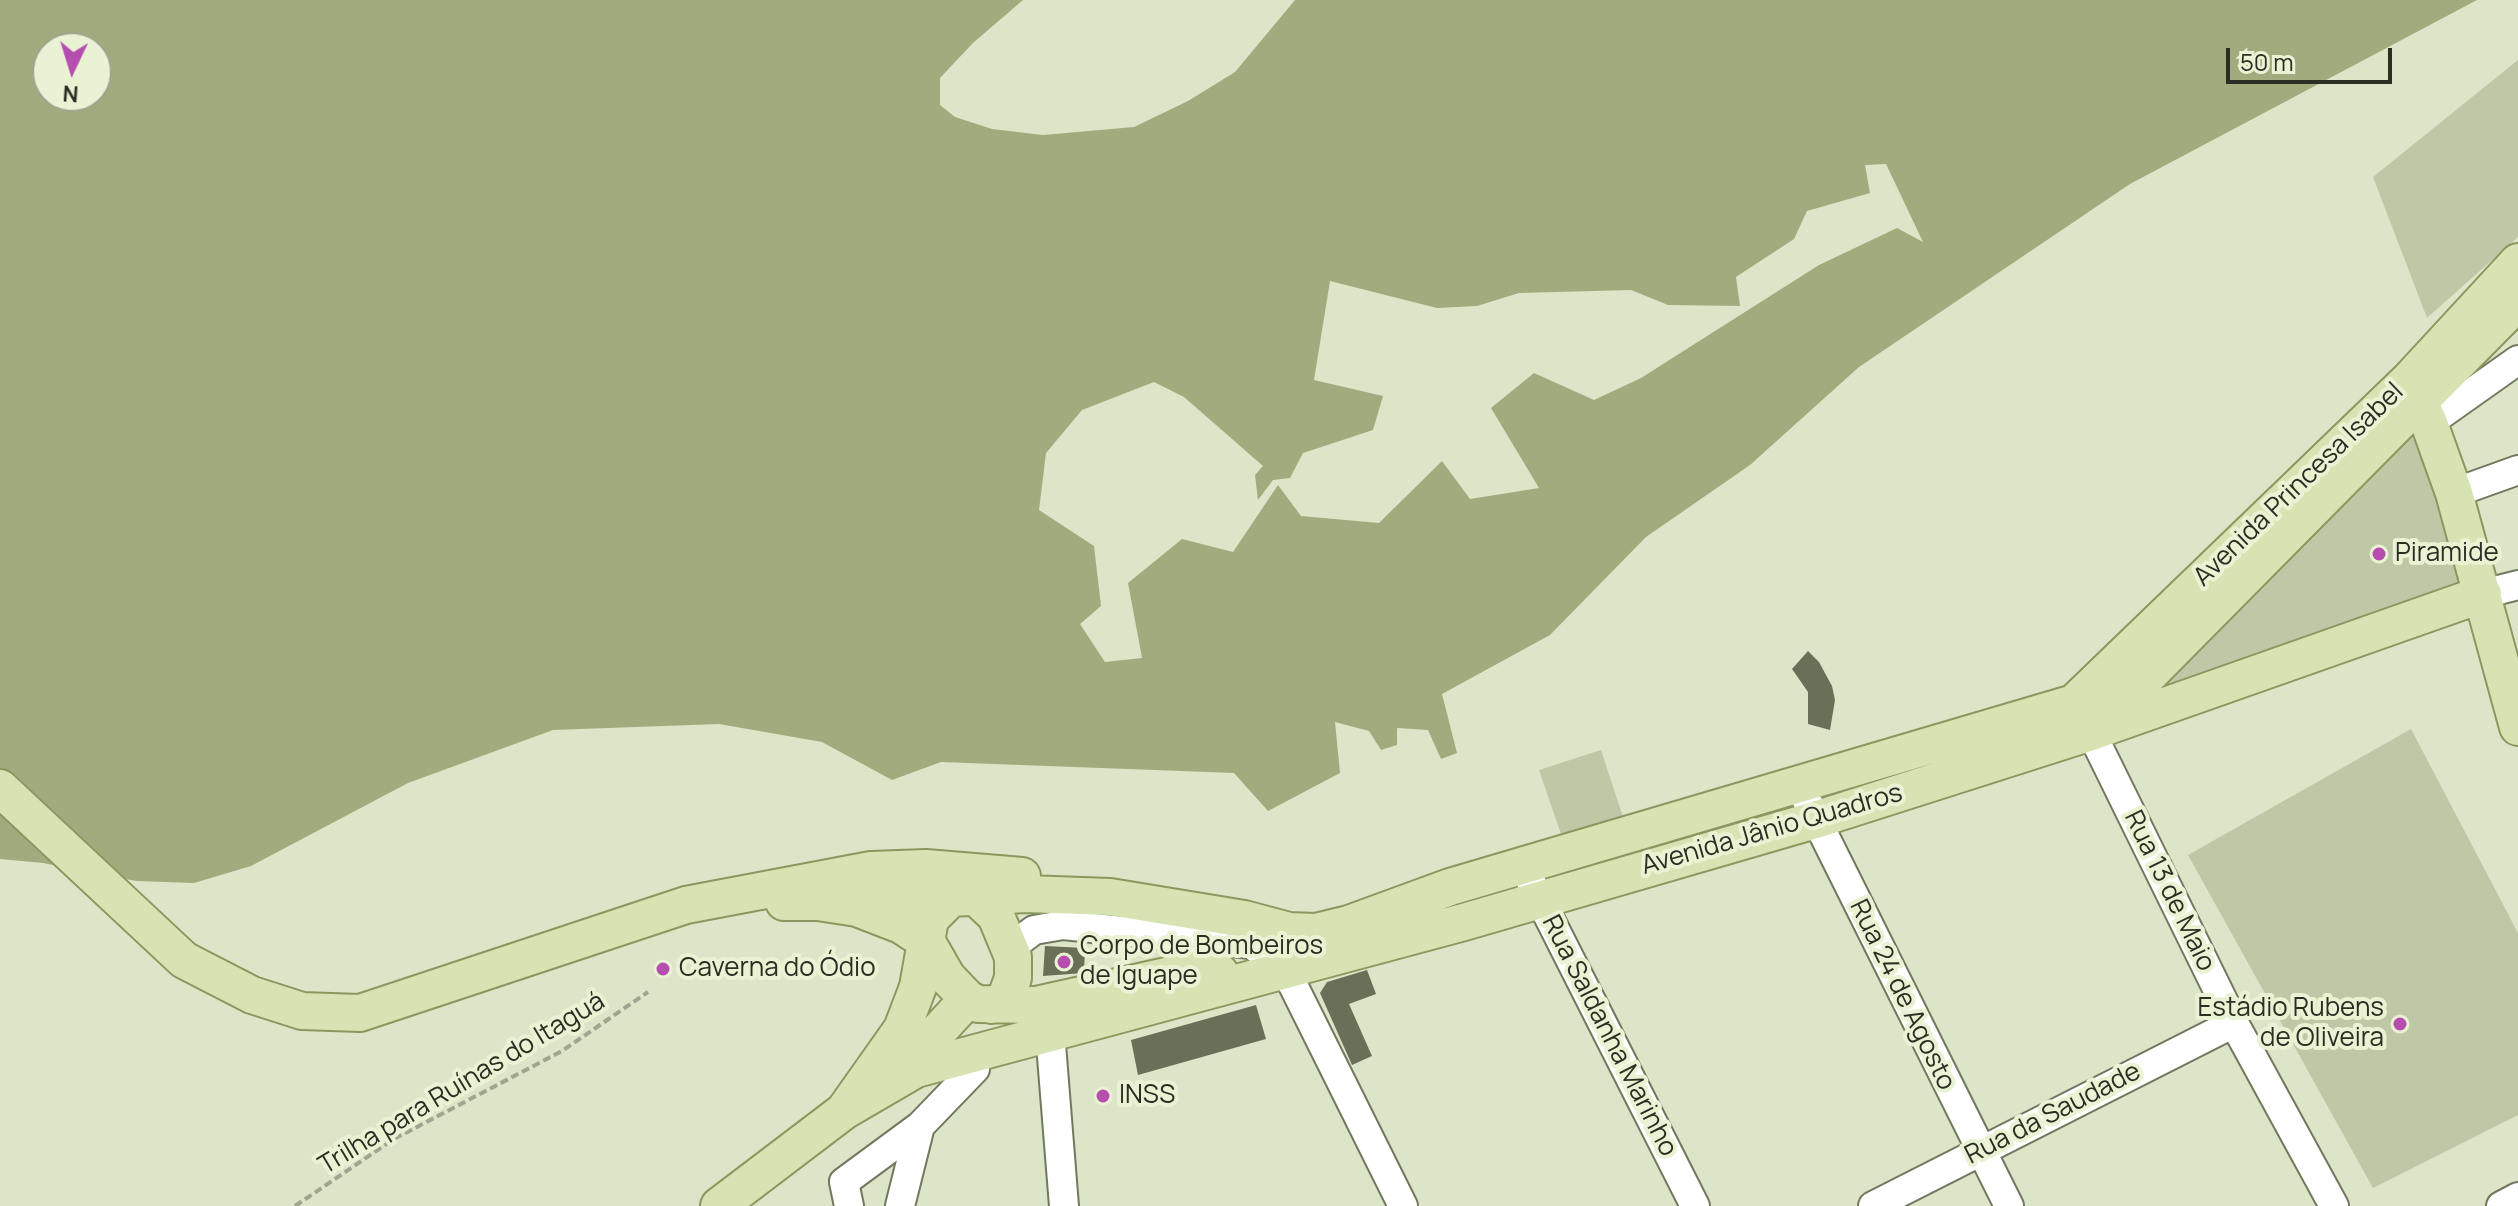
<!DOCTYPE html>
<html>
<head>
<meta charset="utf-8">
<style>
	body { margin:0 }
	#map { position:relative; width:2518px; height:1206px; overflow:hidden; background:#dde5c8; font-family:Manrope,sans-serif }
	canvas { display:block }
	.north { position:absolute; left:32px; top:32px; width:80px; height:80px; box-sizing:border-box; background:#eaf2d4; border:2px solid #9ea48d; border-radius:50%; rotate:184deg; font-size:22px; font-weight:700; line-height:32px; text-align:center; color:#2b2e23 }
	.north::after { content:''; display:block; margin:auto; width:28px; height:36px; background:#b64eb0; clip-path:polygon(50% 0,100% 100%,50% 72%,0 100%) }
	.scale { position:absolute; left:2226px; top:48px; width:166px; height:36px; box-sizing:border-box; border:4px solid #2b2e23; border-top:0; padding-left:10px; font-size:24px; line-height:28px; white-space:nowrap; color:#2b2e23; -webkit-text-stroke:6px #eaf2d4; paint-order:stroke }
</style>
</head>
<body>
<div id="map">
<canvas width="2518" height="1206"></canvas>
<div class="north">N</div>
<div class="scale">50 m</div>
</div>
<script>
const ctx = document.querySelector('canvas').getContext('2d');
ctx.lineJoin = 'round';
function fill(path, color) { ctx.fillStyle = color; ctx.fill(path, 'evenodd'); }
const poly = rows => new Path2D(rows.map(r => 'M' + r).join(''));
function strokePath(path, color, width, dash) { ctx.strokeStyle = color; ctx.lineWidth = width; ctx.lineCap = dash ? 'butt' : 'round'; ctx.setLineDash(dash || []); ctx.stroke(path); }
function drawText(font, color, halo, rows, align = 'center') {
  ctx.font = font + ' Manrope,sans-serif'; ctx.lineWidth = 8; ctx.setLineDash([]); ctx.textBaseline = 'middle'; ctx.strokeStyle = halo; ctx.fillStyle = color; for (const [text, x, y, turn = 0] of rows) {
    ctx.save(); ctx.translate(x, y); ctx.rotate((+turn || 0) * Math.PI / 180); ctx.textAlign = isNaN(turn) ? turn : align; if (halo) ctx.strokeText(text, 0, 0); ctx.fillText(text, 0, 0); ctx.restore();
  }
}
const green = poly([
	[2518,60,2518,237,2427,318,2373,177],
	[2424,418,2482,593,2197,686,2153,686],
	[2411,729,2518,933,2518,1115,2373,1188,2188,855],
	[1601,750,1623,817,1562,837,1539,770]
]);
const water = poly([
	[0,0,1023,0,973,43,940,78,940,105,955,117,992,129,1043,135,1134,127,1188,101,1235,72,1295,0,2477,0,2130,184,1859,367,1750,465,1646,537,1550,635,1442,694,1457,753,1441,759,1428,730,1397,728,1397,745,1381,750,1369,731,1335,722,1340,773,1268,811,1234,773,941,762,892,780,822,742,719,724,553,730,408,783,251,866,194,883,136,881,43,863,0,859],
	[48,48,96,48,96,96,48,96],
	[1886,164,1923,242,1897,228,1819,265,1641,378,1594,400,1534,373,1491,408,1539,488,1470,499,1442,461,1379,523,1301,516,1278,485,1233,552,1182,539,1128,583,1142,658,1105,662,1080,624,1101,606,1094,546,1039,510,1046,453,1082,410,1154,382,1184,397,1263,466,1255,475,1258,500,1273,480,1290,478,1303,453,1373,430,1383,396,1314,380,1330,281,1437,308,1477,306,1519,293,1631,290,1668,305,1740,306,1736,277,1794,239,1807,211,1870,193,1865,165]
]);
const building = poly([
	[1808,651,1819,662,1832,686,1835,700,1830,730,1808,724,1808,692,1792,669],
	[1045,946,1085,948,1084,973,1043,976],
	[1367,970,1376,994,1349,1004,1372,1056,1352,1065,1320,993,1327,982],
	[1256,1005,1266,1039,1138,1075,1131,1040]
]);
const path = poly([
	[295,1206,394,1139,562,1051,648,992]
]);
const minor = poly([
	[2429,423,2518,360],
	[2454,493,2518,470],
	[2483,594,2518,585],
	[2091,732,2234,1023,2334,1206],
	[1807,801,2009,1206],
	[1531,882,1695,1206],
	[1010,948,1034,930,1063,925,1251,944,1285,969,1403,1206],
	[1050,1032,1064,1206],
	[849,1206,844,1182,920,1126,975,1069,976,1053],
	[900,1206,920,1126],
	[1873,1206,2234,1023],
	[2501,1206,2518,1197]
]);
const major = poly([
	[2411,385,2429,423,2454,493,2518,727],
	[2101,723,2518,302],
	[0,788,184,960,252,995,302,1011,360,1013,686,905,871,870,926,868,1022,876],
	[853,883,941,905],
	[976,897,996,916,1013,957,1013,978,1005,1000,991,1005],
	[784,902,818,902,857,908,901,925,927,942,947,977,968,999,978,1004,1036,1005,1202,968,1220,973],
	[901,1071,968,999],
	[844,1111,902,1029,918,987,930,919,951,898,1026,894,1110,897,1244,919,1289,931,1316,932,1349,924,1450,887,2074,703,2409,380,2518,262],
	[719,1206,844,1111,916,1069,1464,922,1815,820,2091,732,2483,594]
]);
const markers = [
	[2379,554,8,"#b64eb0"],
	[1064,962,8,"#b64eb0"],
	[663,969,8,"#b64eb0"],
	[2400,1024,8,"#b64eb0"],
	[1103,1096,8,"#b64eb0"]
];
const streetNames = [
	["Avenida Princesa Isabel",2299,485,-44],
	["Avenida Jânio Quadros",1772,830,-16],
	["Rua 13 de Maio",2169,891,64],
	["Rua 24 de Agosto",1902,995,64],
	["Rua Saldanha Marinho",1609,1036,63],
	["Trilha para Ruínas do Itaguá",462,1084,-31],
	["Rua da Saudade",2053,1114,-27]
];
const poiNames = [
	["Piramide",2395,554],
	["Corpo de Bombeiros",1080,947],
	["de Iguape",1080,977],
	["Caverna do Ódio",679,969],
	["Estádio Rubens",2384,1009,"right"],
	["de Oliveira",2384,1039,"right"],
	["INSS",1119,1096]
];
fill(green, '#bec7a6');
fill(water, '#a0ac7d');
fill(building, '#6a7057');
strokePath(minor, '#71785e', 32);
strokePath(major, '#8a985f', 40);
strokePath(path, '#9fa58f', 4, [8, 4]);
strokePath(minor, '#fff', 28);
strokePath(major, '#d7e3b2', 36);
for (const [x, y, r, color] of markers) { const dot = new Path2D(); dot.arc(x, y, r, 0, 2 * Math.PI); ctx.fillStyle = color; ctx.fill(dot); strokePath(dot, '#eaf2d4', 3); }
drawText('26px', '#2b2e23', '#eaf2d4', streetNames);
drawText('26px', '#2b2e23', '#eaf2d4', poiNames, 'left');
</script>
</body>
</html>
